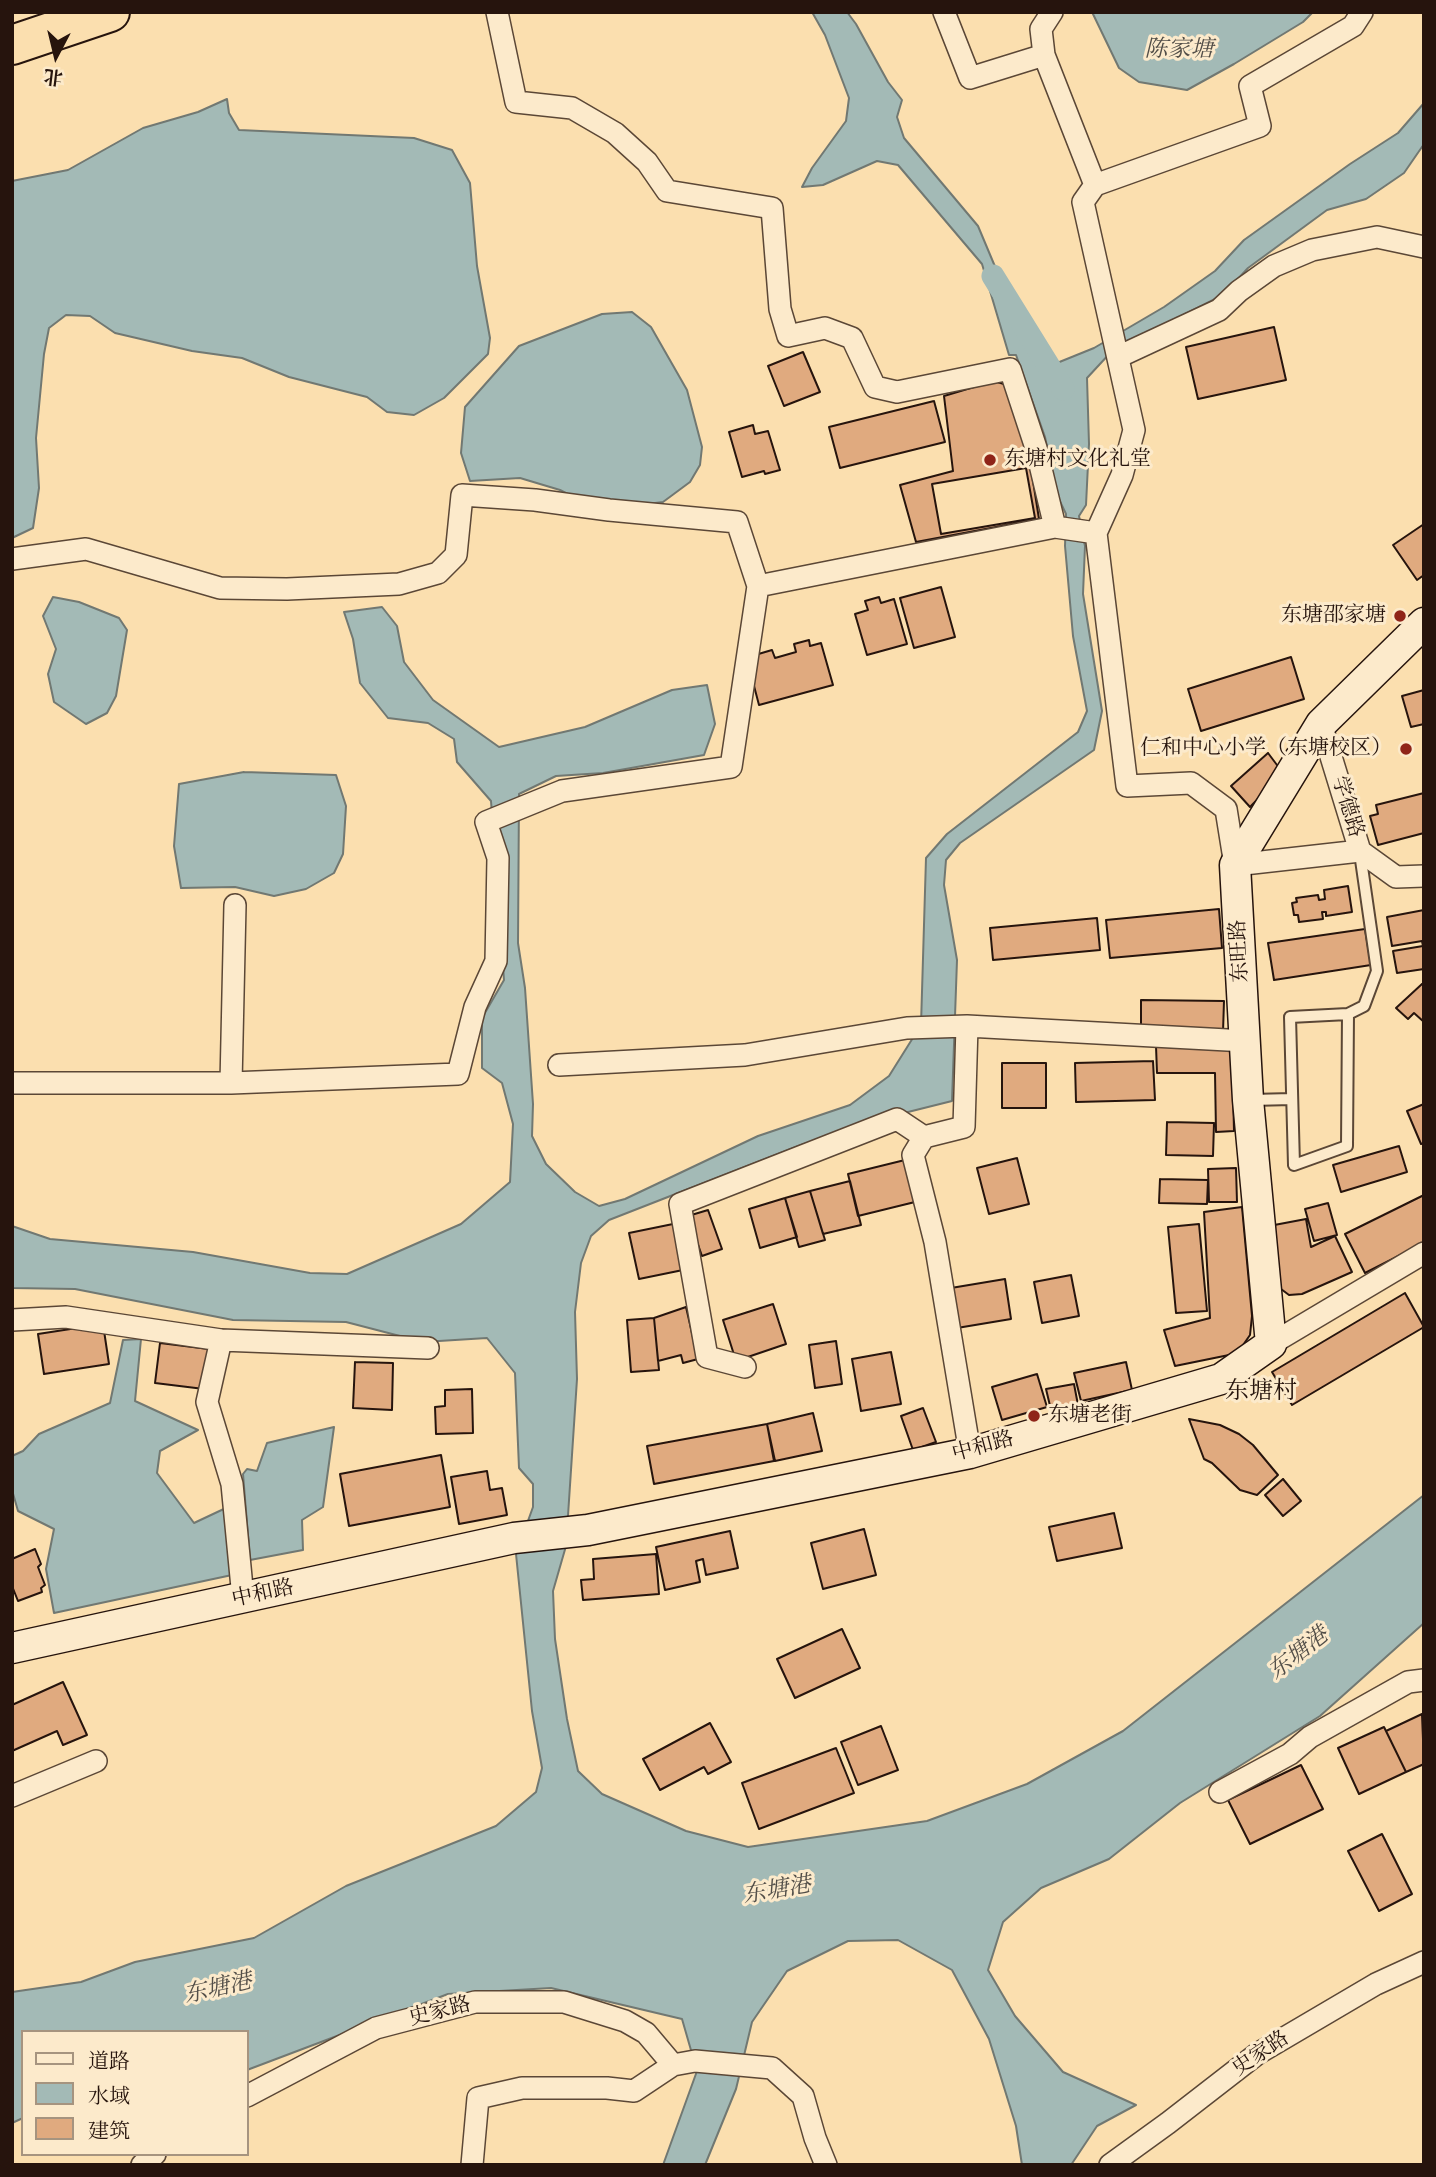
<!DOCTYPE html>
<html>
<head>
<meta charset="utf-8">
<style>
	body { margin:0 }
	#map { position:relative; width:1436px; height:2177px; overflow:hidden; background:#fbdfaf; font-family:"IM FELL Great Primer","Noto Serif SC",serif }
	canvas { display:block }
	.frame { position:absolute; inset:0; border:14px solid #26140d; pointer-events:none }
	.legend { position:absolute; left:21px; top:2030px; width:228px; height:126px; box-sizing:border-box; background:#fceacb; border:2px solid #a6947f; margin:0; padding:9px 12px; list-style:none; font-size:21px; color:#26140d }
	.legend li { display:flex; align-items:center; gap:14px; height:35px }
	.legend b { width:35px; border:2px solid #a6947f }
	.north { position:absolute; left:21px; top:21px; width:70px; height:70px; -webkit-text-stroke:5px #fceacb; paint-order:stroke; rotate:187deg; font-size:19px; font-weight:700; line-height:28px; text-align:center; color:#26140d }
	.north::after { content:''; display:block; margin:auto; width:24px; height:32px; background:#26140d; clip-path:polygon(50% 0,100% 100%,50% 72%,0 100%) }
</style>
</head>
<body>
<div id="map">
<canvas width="1436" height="2177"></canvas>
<div class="frame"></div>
<ul class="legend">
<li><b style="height:9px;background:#fceacb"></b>道路</li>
<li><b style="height:19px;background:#a3bab6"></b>水域</li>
<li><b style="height:19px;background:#e0aa7f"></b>建筑</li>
</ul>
<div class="north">北</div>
</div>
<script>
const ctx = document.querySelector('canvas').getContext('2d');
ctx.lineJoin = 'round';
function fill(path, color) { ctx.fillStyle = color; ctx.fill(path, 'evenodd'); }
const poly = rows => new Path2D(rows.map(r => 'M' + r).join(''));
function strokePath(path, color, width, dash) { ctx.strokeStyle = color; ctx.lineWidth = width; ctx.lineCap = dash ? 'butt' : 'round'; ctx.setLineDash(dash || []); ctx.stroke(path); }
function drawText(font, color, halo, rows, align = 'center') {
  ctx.font = font + ' "IM FELL Great Primer","Noto Serif SC",serif'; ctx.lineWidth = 6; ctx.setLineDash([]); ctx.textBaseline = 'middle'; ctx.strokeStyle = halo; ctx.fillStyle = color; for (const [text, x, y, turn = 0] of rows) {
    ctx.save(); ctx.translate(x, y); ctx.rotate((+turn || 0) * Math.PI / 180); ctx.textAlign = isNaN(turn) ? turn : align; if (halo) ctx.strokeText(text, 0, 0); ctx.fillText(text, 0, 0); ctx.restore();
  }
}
const water = poly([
	[812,12,847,12,856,24,888,82,902,100,897,117,904,138,978,226,1025,338,1041,362,1052,365,1094,348,1164,307,1215,271,1244,240,1350,164,1398,133,1424,103,1424,144,1404,173,1366,199,1327,210,1248,268,1223,295,1112,351,1087,378,1089,444,1086,505,1079,516,1085,546,1083,594,1102,711,1094,750,960,843,946,860,944,885,957,960,952,1101,888,1117,801,1145,609,1220,591,1236,581,1263,575,1312,577,1379,566,1546,553,1591,555,1639,567,1719,578,1771,602,1794,686,1831,748,1847,927,1821,1027,1784,1123,1731,1424,1495,1424,1623,1320,1716,1180,1803,1109,1859,1041,1888,1003,1922,988,1970,1015,2016,1063,2072,1136,2105,1097,2126,1071,2165,1022,2165,1016,2126,989,2039,952,1970,898,1940,848,1941,787,1971,752,2022,736,2089,705,2165,663,2165,697,2071,682,2019,551,1988,448,1994,247,2070,247,2032,23,2032,23,2118,12,2123,12,1992,81,1982,135,1962,254,1938,346,1886,496,1826,536,1792,542,1768,532,1711,516,1554,533,1507,533,1484,519,1468,515,1373,487,1338,423,1342,346,1322,233,1320,75,1289,12,1288,12,1226,50,1239,193,1252,310,1273,347,1274,461,1224,510,1182,513,1124,502,1083,482,1068,482,1018,504,980,491,801,457,762,454,739,428,723,388,718,360,683,353,639,344,612,382,607,397,626,404,662,433,700,499,747,585,727,672,690,707,685,715,724,704,755,603,773,556,776,519,794,518,943,525,988,533,1104,532,1136,546,1164,575,1192,599,1206,625,1199,758,1136,850,1105,889,1076,921,1025,926,858,947,834,1078,732,1087,711,1073,636,1065,546,1066,514,1057,495,1045,437,1016,355,1009,355,982,264,898,165,877,161,823,185,802,187,812,168,846,121,849,98,825,35,812,12],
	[1092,12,1313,12,1303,22,1234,64,1187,90,1139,82,1119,68,1092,12],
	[227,99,229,113,239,130,414,138,452,150,470,183,477,266,490,338,488,354,444,398,414,415,387,412,367,397,289,377,242,358,192,351,115,333,90,316,66,315,49,328,44,354,36,438,39,488,33,528,12,538,12,181,68,170,143,128,198,112,227,99],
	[632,312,651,327,687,390,702,447,700,465,690,482,663,502,624,507,589,505,560,490,520,478,470,481,461,453,465,407,519,346,602,314,632,312],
	[53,597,79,602,119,618,127,630,116,696,107,713,86,724,54,702,48,674,56,649,43,616,53,597],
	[244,772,336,775,346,806,343,854,334,873,306,889,274,896,235,887,181,888,174,846,179,784,244,772],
	[141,1339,135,1401,198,1430,160,1451,157,1473,194,1523,228,1507,232,1575,54,1613,46,1569,54,1529,18,1511,12,1490,12,1456,23,1451,39,1434,110,1403,123,1340,141,1339],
	[334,1427,323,1507,302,1520,303,1550,250,1560,243,1474,247,1469,257,1471,267,1443,334,1427]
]);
const canal = poly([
	[993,276,1063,389]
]);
const building = poly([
	[1274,327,1286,380,1198,399,1186,347,1274,327],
	[803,352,820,392,784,406,768,366,803,352],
	[994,381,1007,385,1028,449,1039,519,916,542,900,485,953,471,944,396,994,381],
	[934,401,945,442,840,468,829,427,934,401],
	[753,425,755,434,768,431,780,470,765,474,764,471,742,477,729,432,753,425],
	[1026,468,1035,518,941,534,932,484,1026,468],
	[1424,524,1424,575,1417,580,1393,545,1424,524],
	[941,587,955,637,914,648,900,598,941,587],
	[879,597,881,603,894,599,907,644,867,655,855,614,868,610,865,601,879,597],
	[809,640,810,646,821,643,833,685,759,705,748,663,755,655,772,650,775,658,796,652,794,644,809,640],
	[1291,657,1304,699,1201,731,1188,689,1291,657],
	[1424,690,1424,724,1411,727,1402,696,1424,690],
	[1268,753,1283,773,1250,807,1231,786,1268,753],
	[1424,793,1424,833,1378,845,1370,816,1378,814,1376,805,1424,793],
	[1348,886,1352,912,1326,916,1326,912,1322,912,1323,919,1299,922,1298,915,1294,915,1292,903,1297,902,1296,898,1318,895,1319,900,1325,899,1324,890,1348,886],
	[1219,909,1222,948,1110,958,1106,920,1219,909],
	[1424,910,1424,969,1397,973,1393,951,1423,946,1422,941,1392,946,1387,917,1424,910],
	[1097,918,1100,950,993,960,990,928,1097,918],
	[1365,929,1371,965,1274,980,1268,943,1365,929],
	[1422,984,1424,986,1424,1022,1414,1013,1408,1019,1396,1008,1422,984],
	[1141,1000,1224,1001,1223,1032,1141,1032,1141,1000],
	[1232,1045,1234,1131,1216,1132,1215,1073,1157,1073,1156,1046,1232,1045],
	[1153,1061,1155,1100,1076,1102,1075,1063,1153,1061],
	[1002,1063,1046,1063,1046,1108,1002,1108,1002,1063],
	[1424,1104,1424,1143,1421,1144,1407,1111,1424,1104],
	[1167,1122,1214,1123,1213,1156,1166,1155,1167,1122],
	[1399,1146,1407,1172,1341,1192,1333,1165,1399,1146],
	[1017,1158,1029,1204,989,1214,977,1168,1017,1158],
	[909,1159,919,1201,858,1216,848,1174,909,1159],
	[1236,1168,1237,1202,1209,1202,1208,1169,1236,1168],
	[1160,1179,1208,1180,1207,1204,1159,1203,1160,1179],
	[850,1181,861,1225,823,1234,810,1191,850,1181],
	[810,1191,825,1240,799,1247,785,1198,810,1191],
	[1424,1195,1424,1243,1365,1273,1345,1234,1424,1195],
	[785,1198,797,1237,760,1248,749,1209,785,1198],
	[1328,1203,1337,1235,1314,1241,1305,1209,1328,1203],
	[1242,1207,1252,1316,1250,1335,1241,1348,1229,1355,1175,1366,1164,1330,1210,1318,1204,1212,1242,1207],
	[708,1210,722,1249,702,1256,688,1216,708,1210],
	[1306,1219,1311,1247,1335,1236,1352,1272,1302,1294,1289,1295,1281,1289,1269,1226,1306,1219],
	[673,1224,683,1270,639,1279,629,1233,673,1224],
	[1199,1224,1207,1311,1176,1313,1168,1227,1199,1224],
	[1071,1275,1079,1316,1042,1323,1034,1282,1071,1275],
	[1005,1279,1011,1319,951,1329,945,1289,1005,1279],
	[1405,1293,1424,1327,1292,1405,1272,1372,1405,1293],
	[773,1304,786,1344,736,1361,723,1320,773,1304],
	[686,1307,698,1359,683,1363,681,1355,658,1361,654,1318,686,1307],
	[654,1318,659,1370,631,1372,627,1320,654,1318],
	[103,1324,109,1364,44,1374,38,1334,103,1324],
	[836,1341,842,1384,815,1388,809,1345,836,1341],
	[160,1343,209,1349,204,1389,155,1383,160,1343],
	[891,1352,901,1404,861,1411,852,1359,891,1352],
	[355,1362,393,1363,392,1410,353,1408,355,1362],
	[1126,1362,1132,1390,1081,1401,1074,1373,1126,1362],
	[1037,1374,1047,1407,1002,1420,992,1387,1037,1374],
	[1074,1384,1078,1405,1051,1410,1046,1389,1074,1384],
	[472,1389,473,1433,436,1434,435,1407,445,1406,445,1390,472,1389],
	[923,1408,936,1442,913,1450,901,1416,923,1408],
	[813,1413,822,1451,775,1461,767,1424,813,1413],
	[1189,1419,1220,1425,1239,1434,1253,1445,1278,1475,1257,1495,1240,1490,1212,1463,1204,1459,1189,1419],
	[767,1424,774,1461,654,1484,647,1446,767,1424],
	[441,1455,450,1507,349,1526,340,1474,441,1455],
	[487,1471,490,1490,502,1488,507,1515,459,1524,451,1477,487,1471],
	[1283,1479,1301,1501,1283,1516,1265,1495,1283,1479],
	[1114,1513,1122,1548,1057,1561,1049,1527,1114,1513],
	[864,1529,876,1575,823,1589,811,1543,864,1529],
	[730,1531,738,1568,706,1575,703,1559,696,1561,700,1582,665,1590,656,1547,730,1531],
	[35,1549,41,1564,38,1567,45,1585,41,1588,42,1592,18,1601,12,1586,12,1559,35,1549],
	[656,1554,659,1594,583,1600,581,1580,594,1579,593,1559,656,1554],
	[842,1629,860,1668,795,1698,777,1659,842,1629],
	[63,1682,87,1735,63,1745,57,1731,12,1751,12,1705,63,1682],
	[1422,1714,1424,1764,1406,1772,1386,1731,1422,1714],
	[710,1723,731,1762,708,1774,704,1767,660,1790,643,1759,710,1723],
	[881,1726,898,1770,858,1785,841,1742,881,1726],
	[1384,1727,1406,1772,1359,1794,1338,1748,1384,1727],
	[836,1748,854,1793,759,1829,742,1783,836,1748],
	[1301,1765,1323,1809,1250,1844,1228,1800,1301,1765],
	[1382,1834,1412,1894,1379,1911,1348,1851,1382,1834]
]);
const lane = poly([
	[1348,1014,1347,1146,1294,1165,1290,1017,1348,1014,1364,1006,1377,971,1360,853],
	[1251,1100,1292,1099]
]);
const street = poly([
	[497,12,516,102,572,108,615,133,647,162,667,191,772,208,780,309,788,336,825,328,852,338,875,387,897,392,1010,369,1036,448,1055,527],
	[944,12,970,78,1044,55],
	[1052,12,1041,29,1044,55,1095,185],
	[1118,357,1219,310,1239,291,1274,266,1312,250,1377,237,1424,247],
	[12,559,86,549,220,588,287,589,399,584,438,573,456,555,462,495,535,500,609,510,737,522,758,586],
	[1321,724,1360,851,1396,877,1424,876],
	[1360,851,1235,865,1226,809,1191,783,1127,786,1096,533,1122,475,1134,430,1083,202,1095,185,1260,126,1250,86,1353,26,1362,12],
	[559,1065,745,1055,907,1028,967,1026,1246,1041],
	[12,1083,231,1083,458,1074,475,1007,496,961,498,858,486,822,562,791,731,767,758,586,1055,527,1096,533],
	[231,1083,235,905],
	[924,1137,913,1155,935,1242,970,1453],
	[12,1320,66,1317,221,1340,428,1348],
	[221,1340,207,1402,232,1484,243,1598],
	[1271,1344,1424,1253],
	[745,1367,707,1357,680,1204,897,1119,924,1137,964,1127,967,1026],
	[1220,1792,1290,1754,1310,1737,1408,1682,1424,1680],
	[12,1796,96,1761],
	[247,2096,376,2028,475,2002,564,2002,625,2021,646,2033,673,2065,695,2061,772,2068,803,2096,815,2138,826,2165],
	[142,2165,155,2154],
	[472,2165,478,2098,522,2088,607,2088,634,2091,673,2065],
	[1110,2165,1168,2123,1257,2054,1376,1984,1424,1962]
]);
const secondary = poly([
	[12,1648,514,1538,588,1530,970,1453,1221,1379,1271,1344,1248,1100,1235,865,1321,724,1424,623]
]);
const highway = poly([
	[12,45,110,12]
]);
const markers = [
	[990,460,7,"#8f2418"],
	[1400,616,7,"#8f2418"],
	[1406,749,7,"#8f2418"],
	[1034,1416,7,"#8f2418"]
];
const poiNames = [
	["东塘村文化礼堂",1004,460],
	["东塘邵家塘",1386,616,"right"],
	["仁和中心小学（东塘校区）",1392,749,"right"],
	["东塘老街",1048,1416]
];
const streetNames = [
	["学德路",1347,807,73],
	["东旺路",1240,951,-93],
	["中和路",983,1447,-15],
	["中和路",263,1594,-12],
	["史家路",440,2012,-14],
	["史家路",1261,2054,-34]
];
const waterNames = [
	["陈家塘",1179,50],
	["东塘港",1299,1654,-38],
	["东塘港",777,1891,-10],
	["东塘港",218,1989,-13]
];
const quarterNames = [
	["东塘村",1261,1392]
];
fill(water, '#a3bab6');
strokePath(water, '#717872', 2);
strokePath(canal, '#a3bab6', 23);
fill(building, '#e0aa7f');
strokePath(building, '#26140d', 2);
strokePath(lane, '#5b4736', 14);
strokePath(street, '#5b4736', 24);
strokePath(secondary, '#26140d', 33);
strokePath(highway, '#26140d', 42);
strokePath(lane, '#fceacb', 10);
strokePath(street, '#fceacb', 21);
strokePath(secondary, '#fceacb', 30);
strokePath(highway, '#fbdfaf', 38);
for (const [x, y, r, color] of markers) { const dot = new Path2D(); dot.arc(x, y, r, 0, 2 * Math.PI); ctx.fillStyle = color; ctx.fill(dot); strokePath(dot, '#fceacb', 2.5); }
drawText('21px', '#26140d', '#fceacb', poiNames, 'left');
drawText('21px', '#26140d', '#fceacb', streetNames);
drawText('italic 23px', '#524e48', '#fceacb', waterNames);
drawText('24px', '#26140d', '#fceacb', quarterNames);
</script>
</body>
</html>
